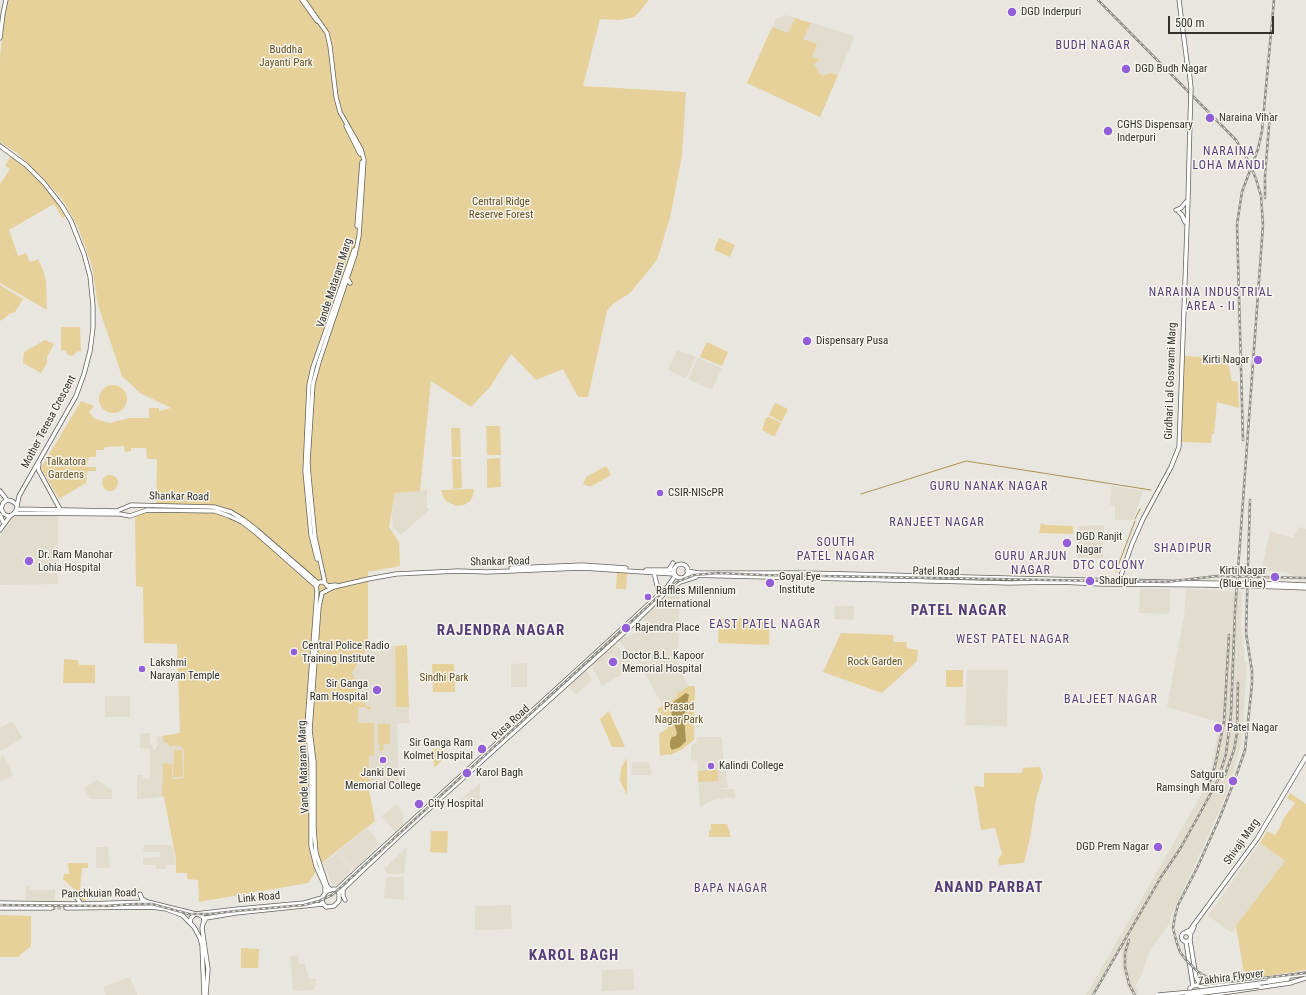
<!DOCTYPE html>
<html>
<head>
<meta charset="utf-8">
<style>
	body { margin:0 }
	#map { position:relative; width:1306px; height:995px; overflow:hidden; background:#e9e6df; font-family:"Roboto Condensed",sans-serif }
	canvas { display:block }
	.scale { position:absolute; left:1168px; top:16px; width:106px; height:18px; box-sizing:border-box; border:2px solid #32312e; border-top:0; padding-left:5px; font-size:12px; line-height:14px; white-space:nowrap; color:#32312e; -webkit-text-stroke:3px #f6f4ec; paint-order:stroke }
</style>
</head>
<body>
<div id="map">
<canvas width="1306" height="995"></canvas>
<div class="scale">500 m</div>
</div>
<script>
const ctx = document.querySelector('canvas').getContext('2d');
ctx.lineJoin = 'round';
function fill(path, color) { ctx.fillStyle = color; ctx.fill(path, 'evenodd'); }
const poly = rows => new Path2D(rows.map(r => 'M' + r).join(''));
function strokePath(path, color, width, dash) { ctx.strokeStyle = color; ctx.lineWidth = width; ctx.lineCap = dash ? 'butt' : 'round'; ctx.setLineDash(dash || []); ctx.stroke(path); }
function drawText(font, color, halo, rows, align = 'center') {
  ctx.font = font + ' "Roboto Condensed",sans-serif'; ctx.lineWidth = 3; ctx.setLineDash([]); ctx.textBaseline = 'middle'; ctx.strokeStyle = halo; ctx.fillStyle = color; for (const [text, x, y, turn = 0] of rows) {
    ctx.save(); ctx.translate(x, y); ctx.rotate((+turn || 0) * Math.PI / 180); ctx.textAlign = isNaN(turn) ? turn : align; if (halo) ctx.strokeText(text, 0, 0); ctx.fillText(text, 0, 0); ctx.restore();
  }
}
const built = poly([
	[786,15,855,36,820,117,747,83,776,19],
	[677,350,696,357,686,378,668,370],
	[698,358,722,368,712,390,688,379],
	[1112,486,1143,491,1133,520,1115,520,1115,505,1110,505],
	[427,490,427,508,430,509,401,535,393,528,392,512,395,493],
	[22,514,58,516,58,584,0,585,0,537,10,519,17,515],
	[1104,525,1103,558,1078,558,1078,526],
	[1299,527,1306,529,1306,576,1294,576,1285,572,1261,571,1270,531,1293,538],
	[677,586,681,586,679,602,678,667,689,686,676,694,677,697,662,705,640,663,618,640,624,634,627,637,647,626,643,618],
	[1140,588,1170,589,1169,614,1139,613],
	[1186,589,1242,592,1241,626,1244,648,1244,662,1247,663,1242,741,1227,793,1208,836,1170,918,1170,923,1153,946,1147,958,1140,978,1135,986,1139,994,1132,995,1127,986,1122,967,1122,951,1120,950,1094,995,1086,995,1196,804,1206,786,1211,771,1218,732,1218,722,1167,707,1184,616],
	[835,606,854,606,854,620,834,619],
	[615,644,626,655,634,667,602,686,591,665],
	[395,646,396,707,409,707,409,723,397,724,399,788,369,789,369,755,374,755,374,723,358,723,358,706,366,706,352,673,368,647],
	[527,663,527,687,511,687,511,664],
	[586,670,592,680,576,695,568,687],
	[967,670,1008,670,1007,726,965,725],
	[105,696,130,696,130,717,105,717],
	[12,721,23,738,1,751,0,749,0,728],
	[140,733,150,733,150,745,152,745,153,749,156,749,156,746,158,746,157,737,180,733,184,749,184,778,172,779,172,795,153,798,137,799,137,775,143,775,143,779,150,778,150,749,140,748],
	[697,737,722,737,722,746,728,788,716,789,734,789,736,797,732,799,731,797,713,800,700,807,697,761,691,760,691,746,696,742],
	[3,755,13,775,0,782,0,757],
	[632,762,649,762,651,775,631,775],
	[97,780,112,790,112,799,90,799,84,788],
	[480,783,480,803,456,803],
	[397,804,402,811,404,824,395,832,382,816],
	[367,828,380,843,354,870,337,852],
	[1260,843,1285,861,1232,933,1208,916],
	[144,845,172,845,176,863,175,865,166,865,166,869,156,869,156,865,143,865,143,858,161,857,160,852,143,852],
	[96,847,108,847,110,868,96,868],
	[407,847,404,874,388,874,384,869],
	[337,853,352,869,338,884,332,884,323,863],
	[389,877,404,877,404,900,384,898,385,881],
	[26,885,30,885,30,890,55,890,55,902,25,902],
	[511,905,512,929,475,930,475,906],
	[298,955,299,964,305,964,309,979,317,979,314,990,293,991,290,956],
	[633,969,634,990,602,991,602,970],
	[130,977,137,995,106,995,103,987]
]);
const green = poly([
	[9,0,649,0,635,17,620,20,600,19,583,86,686,92,682,155,670,218,657,260,630,293,613,304,607,311,588,397,578,397,563,369,536,380,511,354,490,387,471,407,431,381,420,491,395,493,389,527,399,542,400,566,368,572,368,647,352,673,366,706,371,707,371,709,366,709,366,707,358,707,358,723,374,723,374,755,369,756,369,789,375,821,323,862,308,883,199,902,198,880,187,879,187,873,176,873,176,859,164,797,166,796,162,797,163,763,172,764,172,779,184,778,184,749,181,748,181,746,169,746,169,743,165,743,162,736,180,733,177,644,144,643,143,587,136,586,135,518,141,513,156,513,157,459,147,459,146,448,131,448,131,451,125,452,124,446,105,447,104,450,96,450,96,457,89,457,87,467,96,467,96,471,87,471,86,483,59,499,41,468,81,401,94,406,89,412,94,418,102,421,110,423,129,418,149,418,149,408,159,408,159,411,171,408,140,393,122,376,98,305,92,266,78,227,62,199,41,176,17,153,0,142,0,58,4,15],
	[795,18,811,23,803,39,817,44,812,57,820,59,814,64,819,73,823,76,830,73,838,75,820,117,747,83,772,27,788,33],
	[11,156,25,166,41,182,67,215,62,218,54,204,9,230,18,256,26,253,30,262,38,259,44,272,46,282,47,310,0,283,0,184,10,169,5,166],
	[719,238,735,245,730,257,714,250],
	[0,285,23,299,15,312,9,314,5,318,0,321],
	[61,327,80,327,81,351,76,352,74,355,71,356,67,354,66,351,61,350],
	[45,340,54,344,47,357,47,363,41,373,23,363,24,352],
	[707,342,728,352,722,366,700,357],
	[1184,356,1226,358,1230,370,1231,379,1232,381,1238,382,1239,408,1217,402,1214,434,1212,434,1211,443,1182,442],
	'99 399a14 14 0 1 1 28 0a14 14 0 1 1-28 0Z',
	[775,403,788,409,782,421,780,421,769,415],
	[769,417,781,423,775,436,773,436,762,430,766,418],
	[486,426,500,426,501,455,487,455],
	[451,428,460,428,461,457,452,457],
	[500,458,501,487,487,488,487,459],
	[452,459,461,459,462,488,453,489],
	[606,466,611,475,592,486,588,486,583,484,586,477],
	'102 483a8 8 0 1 1 16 0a8 8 0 1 1-16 0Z',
	[474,489,473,496,470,501,464,505,456,506,446,501,443,496,441,490],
	[1041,523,1046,525,1073,526,1073,534,1039,533],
	[617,573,627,573,626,589,616,589],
	[719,618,770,618,769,645,718,643],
	[841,633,893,635,894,642,906,642,907,648,918,650,917,661,882,693,823,672],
	[407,645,409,707,396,707,395,646],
	[64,659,78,660,79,665,95,665,95,683,63,683],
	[432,664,454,664,455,692,433,692],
	[946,670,963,670,963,687,946,687],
	[689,686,695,686,694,740,681,750,670,755,668,754,660,756,659,734,668,728,657,709,677,697,676,694],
	[609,711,625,747,612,747,600,719],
	[378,724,390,724,390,744,383,744,383,751,379,751,380,745,378,744],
	[443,748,448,754,434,768,433,749],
	[174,750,182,750,183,777,173,777],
	[626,759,627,759,627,795,620,781,621,768],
	[1040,767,1043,776,1036,799,1031,833,1024,863,999,865,998,859,1002,854,995,828,981,830,974,786,984,787,984,773,1022,773,1023,768],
	[718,770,718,781,698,782,698,771],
	[1290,793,1306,804,1306,970,1261,977,1260,975,1254,975,1254,978,1245,979,1236,926,1285,861,1260,843,1267,831,1275,835,1279,829,1284,818,1295,803,1287,798],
	[711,824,727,824,731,837,709,837,709,831,711,830],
	[431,831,448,831,447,853,430,852],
	[68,863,88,863,88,868,82,868,80,891,85,895,86,901,81,901,74,889,63,879,64,874,69,874],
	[0,915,31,916,31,946,18,957,0,957],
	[241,948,259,949,258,968,241,968]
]);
const water = poly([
	[686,693,689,695,684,718,686,741,680,747,672,750,670,747,670,741,672,737,676,736,677,733,672,717,671,708,672,703]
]);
const stream = poly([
	[861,494,966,461,1151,490],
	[1135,519,1140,509],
	[1116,571,1135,521]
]);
const majorTunnel = poly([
	[52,908,66,908]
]);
const major = poly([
	[302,0,317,21],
	[304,0,327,33,330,46,336,97,340,112,361,149,364,160,359,236,355,255,319,362,313,384,308,462,309,477,315,537,325,583],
	[1179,0,1188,70],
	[0,38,3,14,6,0],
	[346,126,360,154],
	[0,146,26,165,44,183,62,206,71,221,84,254,90,276,93,306,93,328,90,351,84,374,76,396,19,496,16,511,12,515,8,516,4,514,1,509,3,503,7,500,12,501,17,505],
	[1176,210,1181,208,1186,202],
	[1179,212,1182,215,1185,222],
	[357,226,362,162],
	[347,278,350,283],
	[39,464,38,468,39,471,61,511],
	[0,491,7,500],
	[17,509,117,511,131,505,214,507,231,512,244,520,257,530,318,583],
	[14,513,120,514,130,516,147,510,215,511,229,516,242,522,255,532,316,586],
	[0,515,3,522],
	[0,530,10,516],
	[317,559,311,535,305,471,309,385,313,367,354,250],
	'674 571a7 7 0 1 1 14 0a7 7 0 1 1-14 0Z',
	[511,568,582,565,626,568],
	[646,570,674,570],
	[668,571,673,563],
	[687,571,699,573,808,573,1206,583],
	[654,573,659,593],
	[686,575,1010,583,1059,582,1101,584,1206,585],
	[1119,581,1132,544,1143,519,1171,467,1179,447,1188,199,1190,121],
	[1283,584,1306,585],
	[327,586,336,585],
	[1282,587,1306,588],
	[322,593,334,587,368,579,396,574,458,571,487,572,582,568,674,574],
	[322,593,319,607,310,730,314,762,314,829,316,853,327,886,331,890],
	[334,889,337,890,339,893,339,901,334,906,326,907,322,902,323,896,327,891,334,889],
	[343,889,343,896,345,900],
	[336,890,625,626,668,586,675,576],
	[325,892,325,886,316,866,311,846,311,762,307,725,317,591,316,587,318,583,320,582,323,582,326,584],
	[339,893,399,836,627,630,667,591,680,582,696,577],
	[140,894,142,899,147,902],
	[75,895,81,904],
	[0,903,81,904,148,902,200,915,203,917,204,920,202,928,208,969,206,995],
	[0,908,52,908],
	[66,908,152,907,166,909,182,915,194,927,200,938,202,945,204,995],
	[204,922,206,918,236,913,323,904],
	[190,923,191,918,195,914,238,909,304,903,322,898],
	[1186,932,1190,930,1257,839,1306,757],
	'1181.5 937a4.5 4.5 0 1 1 9 0a4.5 4.5 0 1 1-9 0Z',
	[1190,935,1194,927],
	[1190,940,1196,977,1201,987],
	[1186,942,1193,986],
	[1268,982,1288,979],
	[1202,988,1306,974],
	[1190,994,1190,988,1193,986,1197,985,1201,987,1203,990,1202,995],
	[1209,995,1290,983,1306,978]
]);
const rail = poly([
	[1265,198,1265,175,1270,114],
	[1243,440,1237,224,1242,192,1258,149,1262,131,1274,0],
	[1250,500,1246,633,1252,671,1252,684,1245,750,1235,779,1220,817,1197,868,1178,905,1175,916,1173,928,1176,940,1180,952,1186,960,1197,971,1210,979,1228,982,1306,973],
	[1225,775,1234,750,1237,733,1238,683],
	[1207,791,1215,766,1224,722,1229,635],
	[0,905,107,906,134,904,152,904,189,914,210,914,236,911,304,905,319,901,332,895,342,886,660,595,679,581,694,575,718,573,762,575,1166,582,1217,576,1306,578],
	[1129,940,1125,953,1125,967,1129,984,1135,995],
	[1093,995,1161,877,1180,849,1199,815,1218,780,1226,754,1231,714,1235,611,1263,225,1261,196,1256,179,1249,162,1236,140,1098,0]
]);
const majorBridge = poly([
	[1189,69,1191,88,1190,121],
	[1206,583,1283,584],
	[1206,585,1282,587],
	[1158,995,1192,992,1268,982],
	[1187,995,1259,986]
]);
const markers = [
	[1012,12,5,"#925fd8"],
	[1126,69,5,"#925fd8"],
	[1210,118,5,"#925fd8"],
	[1108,131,5,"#925fd8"],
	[807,341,5,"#925fd8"],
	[1258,360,5,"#925fd8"],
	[660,493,4,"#925fd8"],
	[1067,543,5,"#925fd8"],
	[29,561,5,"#925fd8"],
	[1275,577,5,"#925fd8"],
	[1090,581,5,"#925fd8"],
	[770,583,5,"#925fd8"],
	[648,597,4,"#925fd8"],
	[626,628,5,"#925fd8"],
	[294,652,4,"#925fd8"],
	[613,662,5,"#925fd8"],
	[142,669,4,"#925fd8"],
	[377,690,5,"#925fd8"],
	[1218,728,5,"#925fd8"],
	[482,749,5,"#925fd8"],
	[383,760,4,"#925fd8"],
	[711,766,4,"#925fd8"],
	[467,773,5,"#925fd8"],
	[1233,781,5,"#925fd8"],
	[419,804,5,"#925fd8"],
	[1158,847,5,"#925fd8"]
];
const poiNames = [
	["DGD Inderpuri",1021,12],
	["DGD Budh Nagar",1135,69],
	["Naraina Vihar",1219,118],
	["CGHS Dispensary",1117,125],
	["Inderpuri",1117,138],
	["Dispensary Pusa",816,341],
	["Kirti Nagar",1249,360,"right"],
	["CSIR-NIScPR",668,493],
	["DGD Ranjit",1076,537],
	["Nagar",1076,550],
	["Dr. Ram Manohar",38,555],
	["Lohia Hospital",38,568],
	["Kirti Nagar",1266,571,"right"],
	["(Blue Line)",1266,584,"right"],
	["Goyal Eye",779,577],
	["Institute",779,590],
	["Shadipur",1099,581],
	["Raffles Millennium",656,591],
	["International",656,604],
	["Rajendra Place",635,628],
	["Central Police Radio",302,646],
	["Training Institute",302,659],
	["Doctor B.L. Kapoor",622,656],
	["Memorial Hospital",622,669],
	["Lakshmi",150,663],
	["Narayan Temple",150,676],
	["Sir Ganga",368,684,"right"],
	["Ram Hospital",368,697,"right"],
	["Patel Nagar",1227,728],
	["Sir Ganga Ram",473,743,"right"],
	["Kolmet Hospital",473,756,"right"],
	["Kalindi College",719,766],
	["Janki Devi",383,773,"center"],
	["Memorial College",383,786,"center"],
	["Karol Bagh",476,773],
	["Satguru",1224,775,"right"],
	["Ramsingh Marg",1224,788,"right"],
	["City Hospital",428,804],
	["DGD Prem Nagar",1149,847,"right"]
];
const parkNames = [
	["Buddha",286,50],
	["Jayanti Park",286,63],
	["Central Ridge",501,202],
	["Reserve Forest",501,215],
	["Talkatora",66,462],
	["Gardens",66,475],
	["Rock Garden",875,662],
	["Sindhi Park",444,678],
	["Prasad",679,707],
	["Nagar Park",679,720]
];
const streetNames = [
	["Vande Mataram Marg",335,283,-72],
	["Girdhari Lal Goswami Marg",1171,381,-88],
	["Mother Teresa Crescent",49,422,-62],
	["Shankar Road",179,497,1],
	["Shankar Road",500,562,-1],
	["Patel Road",936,572,1],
	["Pusa Road",511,723,-42],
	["Vande Mataram Marg",304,767,-92],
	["Shivaji Marg",1242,842,-55],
	["Panchkuian Road",99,894,-1],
	["Link Road",259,898,-5],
	["Zakhira Flyover",1231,978,-7]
];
const neighbourhoodNames = [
	["BUDH NAGAR",1093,46],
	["NARAINA",1229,152],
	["LOHA MANDI",1229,166],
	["NARAINA INDUSTRIAL",1211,293],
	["AREA - II",1211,307],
	["GURU NANAK NAGAR",989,487],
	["RANJEET NAGAR",937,523],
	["SOUTH",836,543],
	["PATEL NAGAR",836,557],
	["SHADIPUR",1183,549],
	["GURU ARJUN",1031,557],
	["NAGAR",1031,571],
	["DTC COLONY",1109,566],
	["EAST PATEL NAGAR",765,625],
	["WEST PATEL NAGAR",1013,640],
	["BALJEET NAGAR",1111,700],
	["BAPA NAGAR",731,889]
];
const districtNames = [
	["PATEL NAGAR",959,611],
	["RAJENDRA NAGAR",501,631],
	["ANAND PARBAT",989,888],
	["KAROL BAGH",574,956]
];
fill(built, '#e1dcce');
fill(green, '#e6d19a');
fill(water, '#aa9453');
strokePath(stream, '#aa9453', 1);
strokePath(majorTunnel, '#c4c2bc', 3.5, [3.5, 2]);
strokePath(major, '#63615a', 5);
strokePath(major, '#fff', 3.5);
strokePath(rail, '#8e8c87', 2.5);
strokePath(rail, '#f6f4ec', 1, [3]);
strokePath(majorBridge, '#63615a', 5, []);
strokePath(majorBridge, '#fff', 3.5);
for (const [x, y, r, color] of markers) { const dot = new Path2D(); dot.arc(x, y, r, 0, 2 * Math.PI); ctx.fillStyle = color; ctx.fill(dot); strokePath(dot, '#f6f4ec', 1.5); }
drawText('11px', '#32312e', '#f6f4ec', poiNames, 'left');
drawText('11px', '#625120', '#f6f4ec', parkNames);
drawText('11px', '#32312e', '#f6f4ec', streetNames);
ctx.letterSpacing = '1px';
drawText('12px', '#543d79', '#f6f4ec', neighbourhoodNames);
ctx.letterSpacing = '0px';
ctx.letterSpacing = '1px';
drawText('bold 15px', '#543d79', '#f6f4ec', districtNames);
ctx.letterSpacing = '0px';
</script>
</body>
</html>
